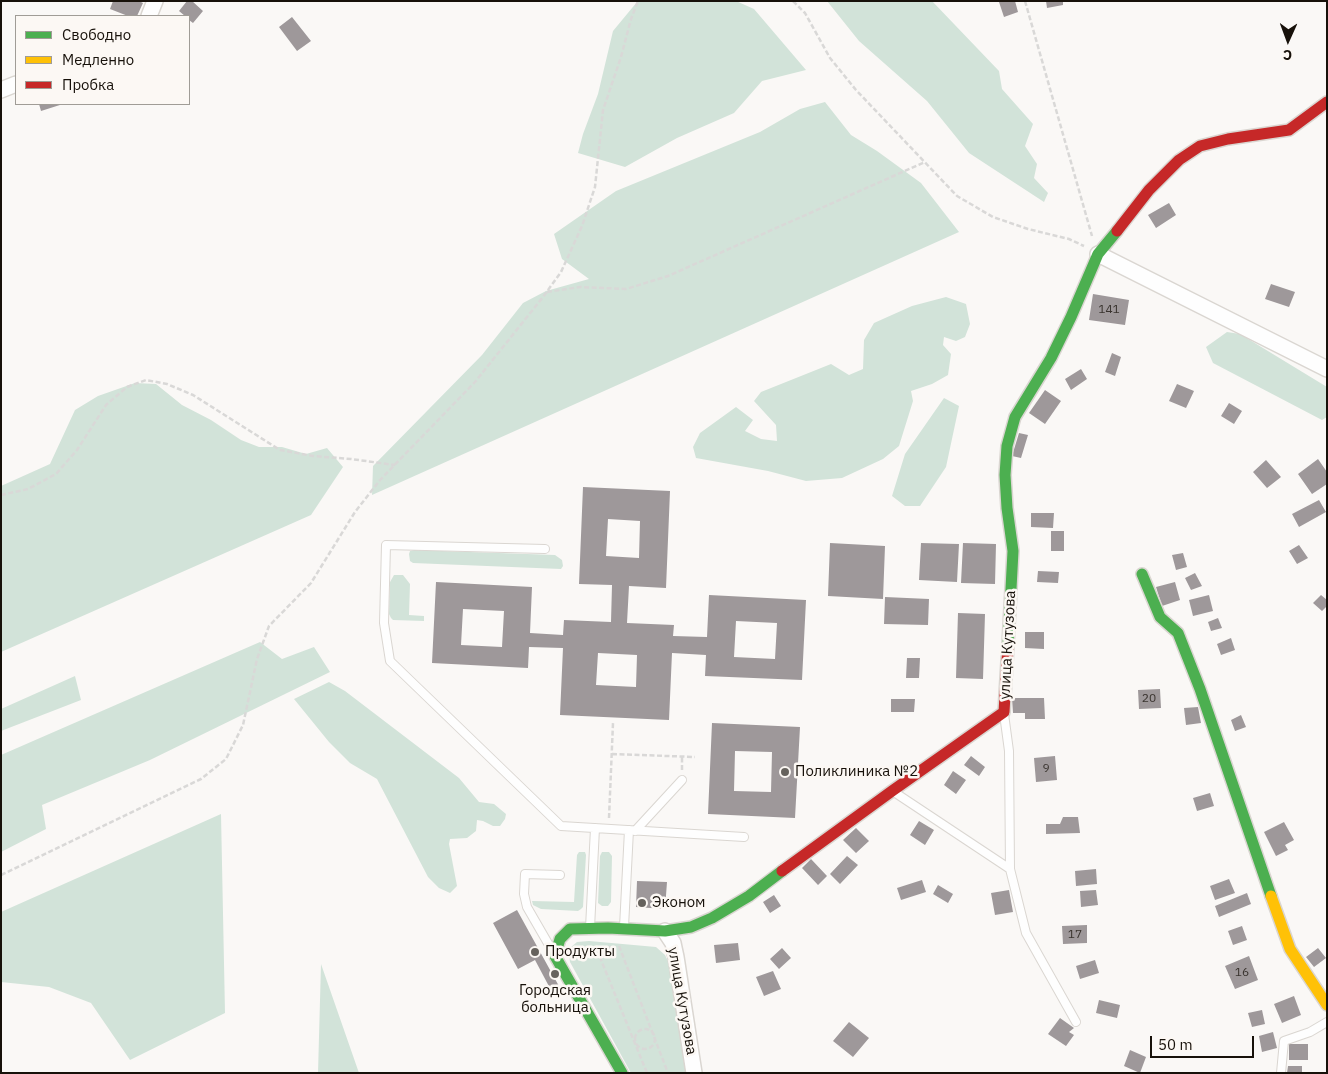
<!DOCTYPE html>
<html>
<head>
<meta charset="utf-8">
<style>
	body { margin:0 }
	#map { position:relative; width:1328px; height:1074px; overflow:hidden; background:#faf8f6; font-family:"IBM Plex Sans",sans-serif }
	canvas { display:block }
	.frame { position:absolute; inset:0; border:2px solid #17110a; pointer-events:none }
	.legend { position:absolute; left:15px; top:15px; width:175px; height:90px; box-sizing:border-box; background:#fcf8f4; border:1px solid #a09c96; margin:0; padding:6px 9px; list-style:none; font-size:15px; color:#17110a }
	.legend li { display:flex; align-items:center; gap:10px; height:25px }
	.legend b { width:25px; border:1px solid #a09c96 }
	.north { position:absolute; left:1263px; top:15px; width:50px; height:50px; -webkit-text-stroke:4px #fcf8f4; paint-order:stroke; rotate:182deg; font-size:14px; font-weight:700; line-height:20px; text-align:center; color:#17110a }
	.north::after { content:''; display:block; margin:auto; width:18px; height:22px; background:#17110a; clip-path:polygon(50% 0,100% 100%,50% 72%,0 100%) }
	.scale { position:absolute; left:1150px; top:1036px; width:104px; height:22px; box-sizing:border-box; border:2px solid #17110a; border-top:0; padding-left:6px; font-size:15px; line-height:18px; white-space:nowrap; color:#17110a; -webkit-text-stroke:4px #fcf8f4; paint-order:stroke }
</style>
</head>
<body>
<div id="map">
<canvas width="1328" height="1074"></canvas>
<div class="frame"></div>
<ul class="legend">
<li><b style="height:6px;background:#4caf50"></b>Свободно</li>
<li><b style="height:6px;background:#ffc107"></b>Медленно</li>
<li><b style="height:6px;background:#c62828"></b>Пробка</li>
</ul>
<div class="north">С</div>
<div class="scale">50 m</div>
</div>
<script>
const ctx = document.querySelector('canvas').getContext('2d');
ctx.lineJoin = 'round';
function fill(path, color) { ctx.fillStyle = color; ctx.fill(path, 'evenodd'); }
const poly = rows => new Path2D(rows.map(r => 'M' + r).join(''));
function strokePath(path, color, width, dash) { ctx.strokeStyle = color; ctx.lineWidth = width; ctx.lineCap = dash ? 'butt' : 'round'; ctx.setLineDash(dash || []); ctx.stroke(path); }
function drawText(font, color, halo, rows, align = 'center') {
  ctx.font = font + ' "IBM Plex Sans",sans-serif'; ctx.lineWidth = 5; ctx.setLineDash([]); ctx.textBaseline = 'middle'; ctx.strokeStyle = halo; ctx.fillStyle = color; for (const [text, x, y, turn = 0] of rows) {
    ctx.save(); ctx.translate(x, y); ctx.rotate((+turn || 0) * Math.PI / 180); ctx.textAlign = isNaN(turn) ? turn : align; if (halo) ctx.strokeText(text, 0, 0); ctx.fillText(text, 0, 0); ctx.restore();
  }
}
const green = poly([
	[641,1,736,1,754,9,806,70,762,81,734,113,677,138,625,167,578,153,583,134,598,94,613,31,637,2],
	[827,1,932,1,999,71,1002,89,1033,124,1025,146,1037,164,1034,178,1048,193,1044,202,969,153,927,101,859,41],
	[825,102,851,135,877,151,921,183,959,232,372,495,373,466,482,355,523,303,546,291,589,279,562,259,554,234,616,191,760,132,800,109],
	[946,297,966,304,970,324,965,337,956,341,944,337,943,345,951,354,948,375,932,384,911,391,913,401,899,446,883,459,842,478,806,481,768,471,696,458,693,447,700,433,736,407,753,420,745,431,761,439,777,441,776,425,754,401,761,392,831,364,849,375,863,369,864,340,874,323,912,306],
	[1227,332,1240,334,1327,387,1327,417,1322,420,1213,363,1206,347],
	[135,383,156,384,182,405,211,420,241,440,259,447,282,447,306,454,327,448,343,467,311,515,1,652,1,486,50,464,75,410,98,396],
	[944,398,959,406,946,467,920,506,905,506,892,496,905,454],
	[414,550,555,555,562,560,563,566,561,569,413,563,410,561,409,554,410,551],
	[394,575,403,575,410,584,409,615,424,616,424,621,393,620,391,618,389,614,390,582],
	[260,642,282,659,314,647,330,672,150,760,42,805,46,829,1,852,1,755],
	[75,676,81,700,1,731,1,709],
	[329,682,345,691,459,778,479,802,494,804,506,814,505,819,500,826,493,826,483,821,477,820,476,831,467,838,450,839,449,844,457,886,450,893,439,888,428,877,377,779,350,763,329,742,294,699],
	[221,814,225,1013,130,1060,91,1003,49,987,1,982,1,912],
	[579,852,585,852,586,855,583,907,581,909,578,911,541,909,533,905,532,901,574,902,577,855],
	[602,852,609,852,612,856,611,902,608,906,602,906,598,903,600,856],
	[589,941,656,947,665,955,668,961,687,1073,631,1073,570,962,569,954,571,947,577,942],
	[321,964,359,1073,318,1073]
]);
const building = poly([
	[113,1,139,1,143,3,137,16,128,16,110,9],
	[187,1,192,1,203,11,193,23,189,20,189,16,185,16,179,11],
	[1015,1,1018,12,1004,17,999,2],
	[1046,1,1063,1,1063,5,1047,8],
	[292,17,311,41,297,51,279,27],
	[39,104,63,104,41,111],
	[1169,203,1176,215,1156,228,1148,215],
	[1271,284,1295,292,1289,307,1265,299],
	[1093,294,1129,300,1125,325,1089,320],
	[1112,353,1121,357,1115,376,1105,372],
	[1081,369,1087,379,1071,390,1065,379],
	[1177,384,1194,391,1186,408,1169,401],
	[1045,390,1061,401,1045,424,1029,413],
	[1229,403,1242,411,1234,424,1221,416],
	[1019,433,1028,435,1021,458,1012,456],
	[1318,459,1327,472,1327,484,1312,494,1298,474],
	[1266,460,1281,477,1267,488,1253,472],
	[583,487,670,491,666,588,629,586,627,623,674,625,673,636,707,637,709,595,806,600,802,680,705,676,706,655,672,653,669,720,560,715,563,648,529,647,528,668,432,663,436,582,532,587,530,633,563,635,564,620,611,622,612,585,579,584],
	[608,519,640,521,639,558,606,556],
	[463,609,504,611,502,647,461,645],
	[736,621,777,623,775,659,734,657],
	[598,653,637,655,636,687,596,685],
	[1319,500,1326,512,1299,527,1292,514],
	[1031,513,1054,513,1053,528,1031,527],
	[1051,531,1064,531,1064,551,1051,551],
	[830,543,885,546,883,599,828,596],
	[921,543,959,544,957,582,919,580],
	[963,543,996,544,995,584,961,583],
	[1299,545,1308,558,1297,564,1289,551],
	[1183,553,1187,567,1176,570,1172,555],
	[1038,571,1059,572,1058,583,1037,582],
	[1195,573,1202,586,1191,590,1185,578],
	[1175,582,1180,600,1162,606,1156,587],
	[1209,595,1213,611,1193,616,1189,600],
	[1321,595,1327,600,1327,606,1322,611,1313,603],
	[885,597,929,599,928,625,884,624],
	[958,613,985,614,983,679,956,678],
	[1218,618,1222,628,1211,631,1208,622],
	[1025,632,1044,632,1044,649,1025,648],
	[1231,638,1235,650,1221,655,1217,644],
	[907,658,920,658,919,678,906,678],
	[1160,689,1161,708,1139,709,1138,690],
	[1012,698,1044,698,1045,719,1025,719,1025,713,1013,713],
	[891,699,915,699,914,712,891,712],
	[1198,707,1201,723,1186,725,1184,708],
	[1241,715,1246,727,1235,731,1231,720],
	[712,723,800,727,795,818,708,814],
	[735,751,772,752,771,792,734,791],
	[971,756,985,767,979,776,964,765],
	[1055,756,1057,780,1036,782,1034,758],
	[953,771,966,780,956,794,944,785],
	[1210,793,1214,806,1197,811,1193,798],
	[1063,817,1078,817,1080,833,1046,834,1046,824,1060,824],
	[919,821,934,830,925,845,910,835],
	[1284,822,1294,840,1285,845,1288,850,1276,856,1264,832],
	[856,828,869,841,856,853,843,840],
	[847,856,858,865,840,884,830,874],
	[811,859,827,876,818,885,802,868],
	[1096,869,1097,884,1076,886,1075,871],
	[1229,879,1235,893,1215,900,1210,886],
	[922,880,926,892,901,900,897,888],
	[637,881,667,882,665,909,636,907],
	[938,885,953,894,948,903,933,894],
	[1009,890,1013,912,995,915,991,893],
	[1096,890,1098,905,1081,907,1080,891],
	[1247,893,1251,904,1219,917,1215,906],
	[774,895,781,906,770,913,763,902],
	[517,910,560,988,552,992,535,960,518,969,493,923],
	[1087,925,1087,943,1063,944,1062,926],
	[1242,926,1247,940,1233,945,1228,931],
	[738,943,740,960,716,963,714,945],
	[782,948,791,958,779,969,770,959],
	[1318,948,1326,958,1314,967,1306,957],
	[1249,956,1258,980,1235,989,1225,966],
	[1095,960,1099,973,1080,979,1076,966],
	[773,971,781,989,764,996,756,977],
	[1294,996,1301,1015,1282,1023,1274,1004],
	[1099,1000,1120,1005,1117,1018,1096,1013],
	[1262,1010,1265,1024,1252,1027,1248,1013],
	[1060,1018,1074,1028,1069,1032,1074,1035,1066,1046,1048,1034],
	[849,1022,869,1038,853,1057,833,1041],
	[1273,1032,1277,1048,1262,1052,1259,1036],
	[1289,1044,1308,1044,1308,1060,1289,1060],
	[1130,1050,1146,1057,1140,1073,1124,1066],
	[1288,1066,1302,1066,1302,1073,1287,1073]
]);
const path = poly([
	[793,1,805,13,830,58,856,90,957,196,993,217,1028,229,1069,239,1084,246],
	[1025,1,1092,236],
	[547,292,580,287,626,289,668,276,925,162],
	[1,495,28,489,56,474,77,450,106,405,127,387,146,380,167,384,193,395,280,450,313,456,351,459,395,465],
	[612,754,695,757],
	[682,770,682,756],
	[609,818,613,723],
	[1,875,201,779,226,759,243,725,257,659,269,626,311,583,355,512,380,480,475,382,543,297,561,272,582,226,595,187,603,110,621,57,631,19,638,1],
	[619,946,668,1073],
	[612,947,597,950,647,1073],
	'635 1039a10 10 0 1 1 20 0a10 10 0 1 1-20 0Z'
]);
const lane = poly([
	[545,549,386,545,384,623,390,661,561,826,744,837],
	[1004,714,1009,751,1010,869],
	[894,792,1010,869,1026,933,1076,1022],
	[635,831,682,780],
	[624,927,629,830],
	[590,928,595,828],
	[553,952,527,907,524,894,525,874,560,875],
	[1281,1073,1284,1041,1310,1032,1327,1022]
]);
const street = poly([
	[149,16,155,1],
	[1,90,16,84],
	[1098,254,1327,369],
	[665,931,673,943,676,957,694,1073]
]);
const fast = poly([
	[1142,574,1160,617,1178,633,1200,689,1271,896],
	[1008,645,1013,551,1007,508,1005,475,1007,446,1015,417,1051,358,1071,317,1098,254,1117,231],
	[622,1073,555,956,560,939,570,929,608,928,665,931,691,927,712,918,749,896,782,871]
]);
const slow = poly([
	[1271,896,1290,949,1327,1005]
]);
const jam = poly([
	[1117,231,1149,190,1179,160,1200,146,1228,139,1289,130,1327,102],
	[782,871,892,791,1004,712,1008,645]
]);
const markers = [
	[785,772,5,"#66625d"],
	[642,903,5,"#66625d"],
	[535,952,5,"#66625d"],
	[555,974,5,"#66625d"]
];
const numberNames = [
	["141",1109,310],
	["20",1149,699],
	["9",1046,769],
	["17",1075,935],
	["16",1242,973]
];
const streetNames = [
	["улица Кутузова",1008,645,-87],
	["улица Кутузова",682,1001,80]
];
const poiNames = [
	["Поликлиника №2",795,772],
	["Эконом",652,903],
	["Продукты",545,952],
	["Городская",555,991,"center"],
	["больница",555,1008,"center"]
];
fill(green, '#d2e3d9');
fill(building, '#9e989a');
strokePath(lane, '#dad6d1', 10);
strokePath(street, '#dad6d1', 18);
strokePath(fast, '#dad6d1', 14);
strokePath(slow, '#dad6d1', 14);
strokePath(jam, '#dad6d1', 14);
strokePath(path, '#d9d8d7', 2.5, [5, 2.5]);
strokePath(lane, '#fefefe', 8);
strokePath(street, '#fefefe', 15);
strokePath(fast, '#4caf50', 11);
strokePath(slow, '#ffc107', 11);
strokePath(jam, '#c62828', 11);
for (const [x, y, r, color] of markers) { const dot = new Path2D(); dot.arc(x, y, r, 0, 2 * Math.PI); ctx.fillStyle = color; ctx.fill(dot); strokePath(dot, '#fcf8f4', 2); }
drawText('12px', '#39332e', null, numberNames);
drawText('15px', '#17110a', '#fcf8f4', streetNames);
drawText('15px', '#17110a', '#fcf8f4', poiNames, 'left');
</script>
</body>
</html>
